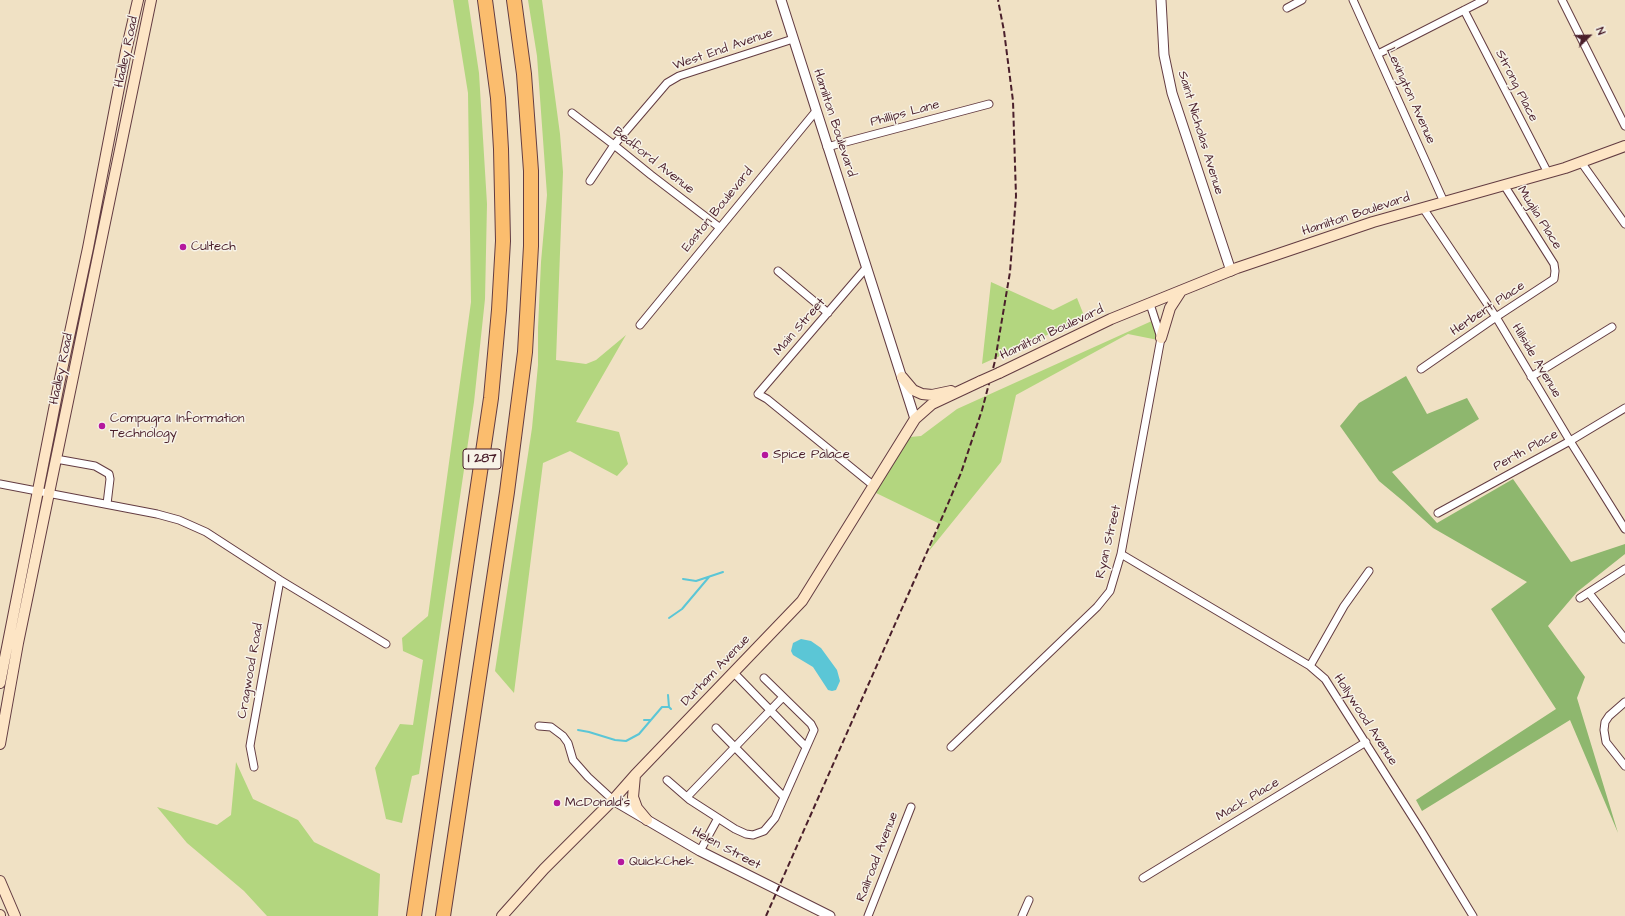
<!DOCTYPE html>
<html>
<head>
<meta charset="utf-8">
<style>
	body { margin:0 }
	#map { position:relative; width:1625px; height:916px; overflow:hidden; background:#f0e1c4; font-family:"Architects Daughter",sans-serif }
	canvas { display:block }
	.north { position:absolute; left:1569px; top:16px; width:40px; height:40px; -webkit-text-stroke:3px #f7f3e8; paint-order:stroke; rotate:67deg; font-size:11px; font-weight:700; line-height:16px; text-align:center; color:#4a1f2b }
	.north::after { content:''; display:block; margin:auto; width:14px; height:18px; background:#4a1f2b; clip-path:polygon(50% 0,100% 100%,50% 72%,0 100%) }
</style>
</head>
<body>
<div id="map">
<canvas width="1625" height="916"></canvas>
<div class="north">N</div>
</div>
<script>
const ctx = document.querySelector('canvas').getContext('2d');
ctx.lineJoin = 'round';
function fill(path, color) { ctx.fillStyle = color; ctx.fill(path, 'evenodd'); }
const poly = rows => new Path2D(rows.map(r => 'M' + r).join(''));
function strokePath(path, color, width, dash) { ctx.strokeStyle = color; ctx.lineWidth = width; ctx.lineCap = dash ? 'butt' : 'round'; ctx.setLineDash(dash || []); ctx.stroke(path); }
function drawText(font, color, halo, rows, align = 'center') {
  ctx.font = font + ' "Architects Daughter",sans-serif'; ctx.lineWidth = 3; ctx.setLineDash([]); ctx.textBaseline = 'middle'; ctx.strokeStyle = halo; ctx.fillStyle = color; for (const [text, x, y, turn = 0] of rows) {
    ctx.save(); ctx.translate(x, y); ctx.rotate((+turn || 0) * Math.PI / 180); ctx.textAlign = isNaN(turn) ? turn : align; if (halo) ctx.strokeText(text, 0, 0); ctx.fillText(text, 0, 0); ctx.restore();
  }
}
const green = poly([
	[453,0,468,0,479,73,487,204,485,299,474,402,419,774,412,776,402,823,386,819,375,768,400,724,413,725,423,660,403,651,402,638,428,616,471,302,468,93],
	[528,0,542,0,560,134,563,172,556,360,586,364,596,360,626,335,576,422,619,432,628,464,617,476,570,451,543,463,514,693,495,671,532,428,538,365,538,328,541,262,547,195,537,56],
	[991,282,1053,310,1077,298,1085,318,982,364],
	[1154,320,1158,340,1128,334,1016,395,1001,462,929,551,940,524,874,492,910,437,921,436,957,409],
	[236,762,253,799,298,820,314,842,380,874,378,916,267,916,244,891,187,843,157,807,217,825,231,815]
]);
const forest = poly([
	[1406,376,1427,414,1467,398,1479,419,1392,472,1437,523,1513,479,1571,562,1625,544,1625,554,1577,592,1548,626,1585,677,1577,698,1618,833,1570,720,1422,811,1416,800,1556,709,1491,609,1527,582,1433,528,1403,501,1379,481,1340,426,1359,403]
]);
const water = poly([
	[801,639,811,641,821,648,837,670,840,681,836,690,832,691,828,690,813,667,793,655,791,651,793,643]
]);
const stream = poly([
	[683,579,696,581,723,572],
	[669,618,682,609,709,577],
	[668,695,669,707,671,709],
	[644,720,651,720],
	[578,730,589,732,615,740,626,741,639,734,662,707,669,707]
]);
const minor = poly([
	[1353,0,1444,202],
	[1562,0,1625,126],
	[1287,8,1302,0],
	[1464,10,1548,173],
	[1378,54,1484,0],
	[572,113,614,145,651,175,719,227],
	[827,147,989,104],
	[1581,162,1625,224],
	[590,181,614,145,667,83,679,76,793,39],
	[1423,208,1496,317,1570,441,1625,529],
	[866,268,758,394,767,399,874,486],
	[778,271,828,313],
	[640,325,816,111],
	[1421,369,1496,317,1554,279,1555,271,1554,264,1504,185],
	[1531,377,1612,327],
	[56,459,95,466,109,474,110,479,107,504],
	[0,484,157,514,179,520,206,532,280,580,386,644],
	[1438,513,1570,441,1625,408],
	[1121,554,1310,666,1325,679,1422,832,1473,916],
	[1589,593,1625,639],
	[1580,598,1625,569],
	[1310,666,1344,606,1369,571],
	[733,672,806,747],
	[1625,702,1609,716,1605,722,1604,730,1606,742,1625,766],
	[539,726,551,727,563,736,568,743,573,760,588,777,613,800],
	[716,728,784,797],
	[951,747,1097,607,1110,591,1121,554,1161,338,1150,304],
	[254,767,250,746,251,740,280,580],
	[667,780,690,800,735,829,746,834,753,835,764,831,775,818,814,730,811,724,764,678],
	[687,797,783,697],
	[700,851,718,818],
	[1143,878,1366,742],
	[868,916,911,807],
	[1022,916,1029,900]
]);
const tertiary = poly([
	[781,0,915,419],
	[1161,0,1164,55,1172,93,1231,271],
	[613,800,700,851,830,916]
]);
const secondary = poly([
	[1161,338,1170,308,1181,291],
	[999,373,1111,319,1237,268,1373,222,1565,168,1625,146],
	[902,377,913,390,922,394,932,395,951,391],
	[0,683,60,379,88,248,126,51,138,0],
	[0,744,18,643,49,493,151,0],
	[635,775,633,797,637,808,647,820],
	[0,881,15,916],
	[0,915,0,916],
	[502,916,544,869,613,800,635,775,802,601,915,419,932,404,981,381]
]);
const motorway = poly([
	[414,916,491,398,499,310,503,241,501,149,498,98,485,0],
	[443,916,507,492,525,352,531,246,531,171,524,74,514,0]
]);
const rail = poly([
	[766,916,938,527,961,473,982,410,995,361,1010,272,1016,196,1013,101,1004,31,998,0]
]);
const secondaryBridge = poly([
	[981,381,999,373]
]);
const markers = [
	[183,247,4,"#b5179e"],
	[102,426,4,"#b5179e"],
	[765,455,4,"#b5179e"],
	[557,803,4,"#b5179e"],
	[621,862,4,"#b5179e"]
];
const shields = [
	[482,459,38]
];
const shieldNames = [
	["I 287",482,459]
];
const streetNames = [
	["West End Avenue",723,50,-19],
	["Hadley Road",127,52,-78],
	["Strong Place",1516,86,63],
	["Lexington Avenue",1410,96,66],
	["Phillips Lane",905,114,-15],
	["Hamilton Boulevard",834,123,72],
	["Saint Nicholas Avenue",1200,133,73],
	["Bedford Avenue",653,161,38],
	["Easton Boulevard",718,210,-51],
	["Hamilton Boulevard",1356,215,-18],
	["Muglia Place",1539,218,58],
	["Herbert Place",1488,309,-34],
	["Main Street",800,327,-49],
	["Hamilton Boulevard",1052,333,-25],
	["Hillside Avenue",1536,361,59],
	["Hadley Road",62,369,-78],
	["Perth Place",1526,451,-29],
	["Ryan Street",1109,542,-77],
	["Cragwood Road",251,671,-80],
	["Durham Avenue",716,671,-46],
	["Hollywood Avenue",1365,720,57],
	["Mack Place",1248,800,-31],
	["Helen Street",726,849,28],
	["Railroad Avenue",878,857,-69]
];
const poiNames = [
	["Cultech",191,247],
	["Compugra Information",110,419],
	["Technology",110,434],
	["Spice Palace",773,455],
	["McDonald's",565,803],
	["QuickChek",629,862]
];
fill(green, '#b3d67f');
fill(forest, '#8eb76e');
fill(water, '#5bc6d6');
strokePath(stream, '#5bc6d6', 2);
strokePath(minor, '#633c42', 9);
strokePath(tertiary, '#633c42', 11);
strokePath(secondary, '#633c42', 12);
strokePath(motorway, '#633c42', 16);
strokePath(minor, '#fff', 7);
strokePath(tertiary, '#fff', 9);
strokePath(secondary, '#fde5c5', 10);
strokePath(motorway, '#fbbd6e', 14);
strokePath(rail, '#4a1f2b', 2, [6, 3]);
strokePath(secondaryBridge, '#633c42', 12, []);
strokePath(secondaryBridge, '#fde5c5', 10);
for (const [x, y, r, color] of markers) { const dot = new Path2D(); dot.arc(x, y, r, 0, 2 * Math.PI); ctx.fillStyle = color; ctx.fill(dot); strokePath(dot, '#f7f3e8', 1.5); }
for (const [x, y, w] of shields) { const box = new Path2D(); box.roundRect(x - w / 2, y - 10, w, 20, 3); ctx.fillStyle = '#f7f3e8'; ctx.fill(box); strokePath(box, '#4a1f2b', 1); }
drawText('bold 12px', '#4a1f2b', null, shieldNames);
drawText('13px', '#4a1f2b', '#f7f3e8', streetNames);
drawText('13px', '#4a1f2b', '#f7f3e8', poiNames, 'left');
</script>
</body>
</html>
